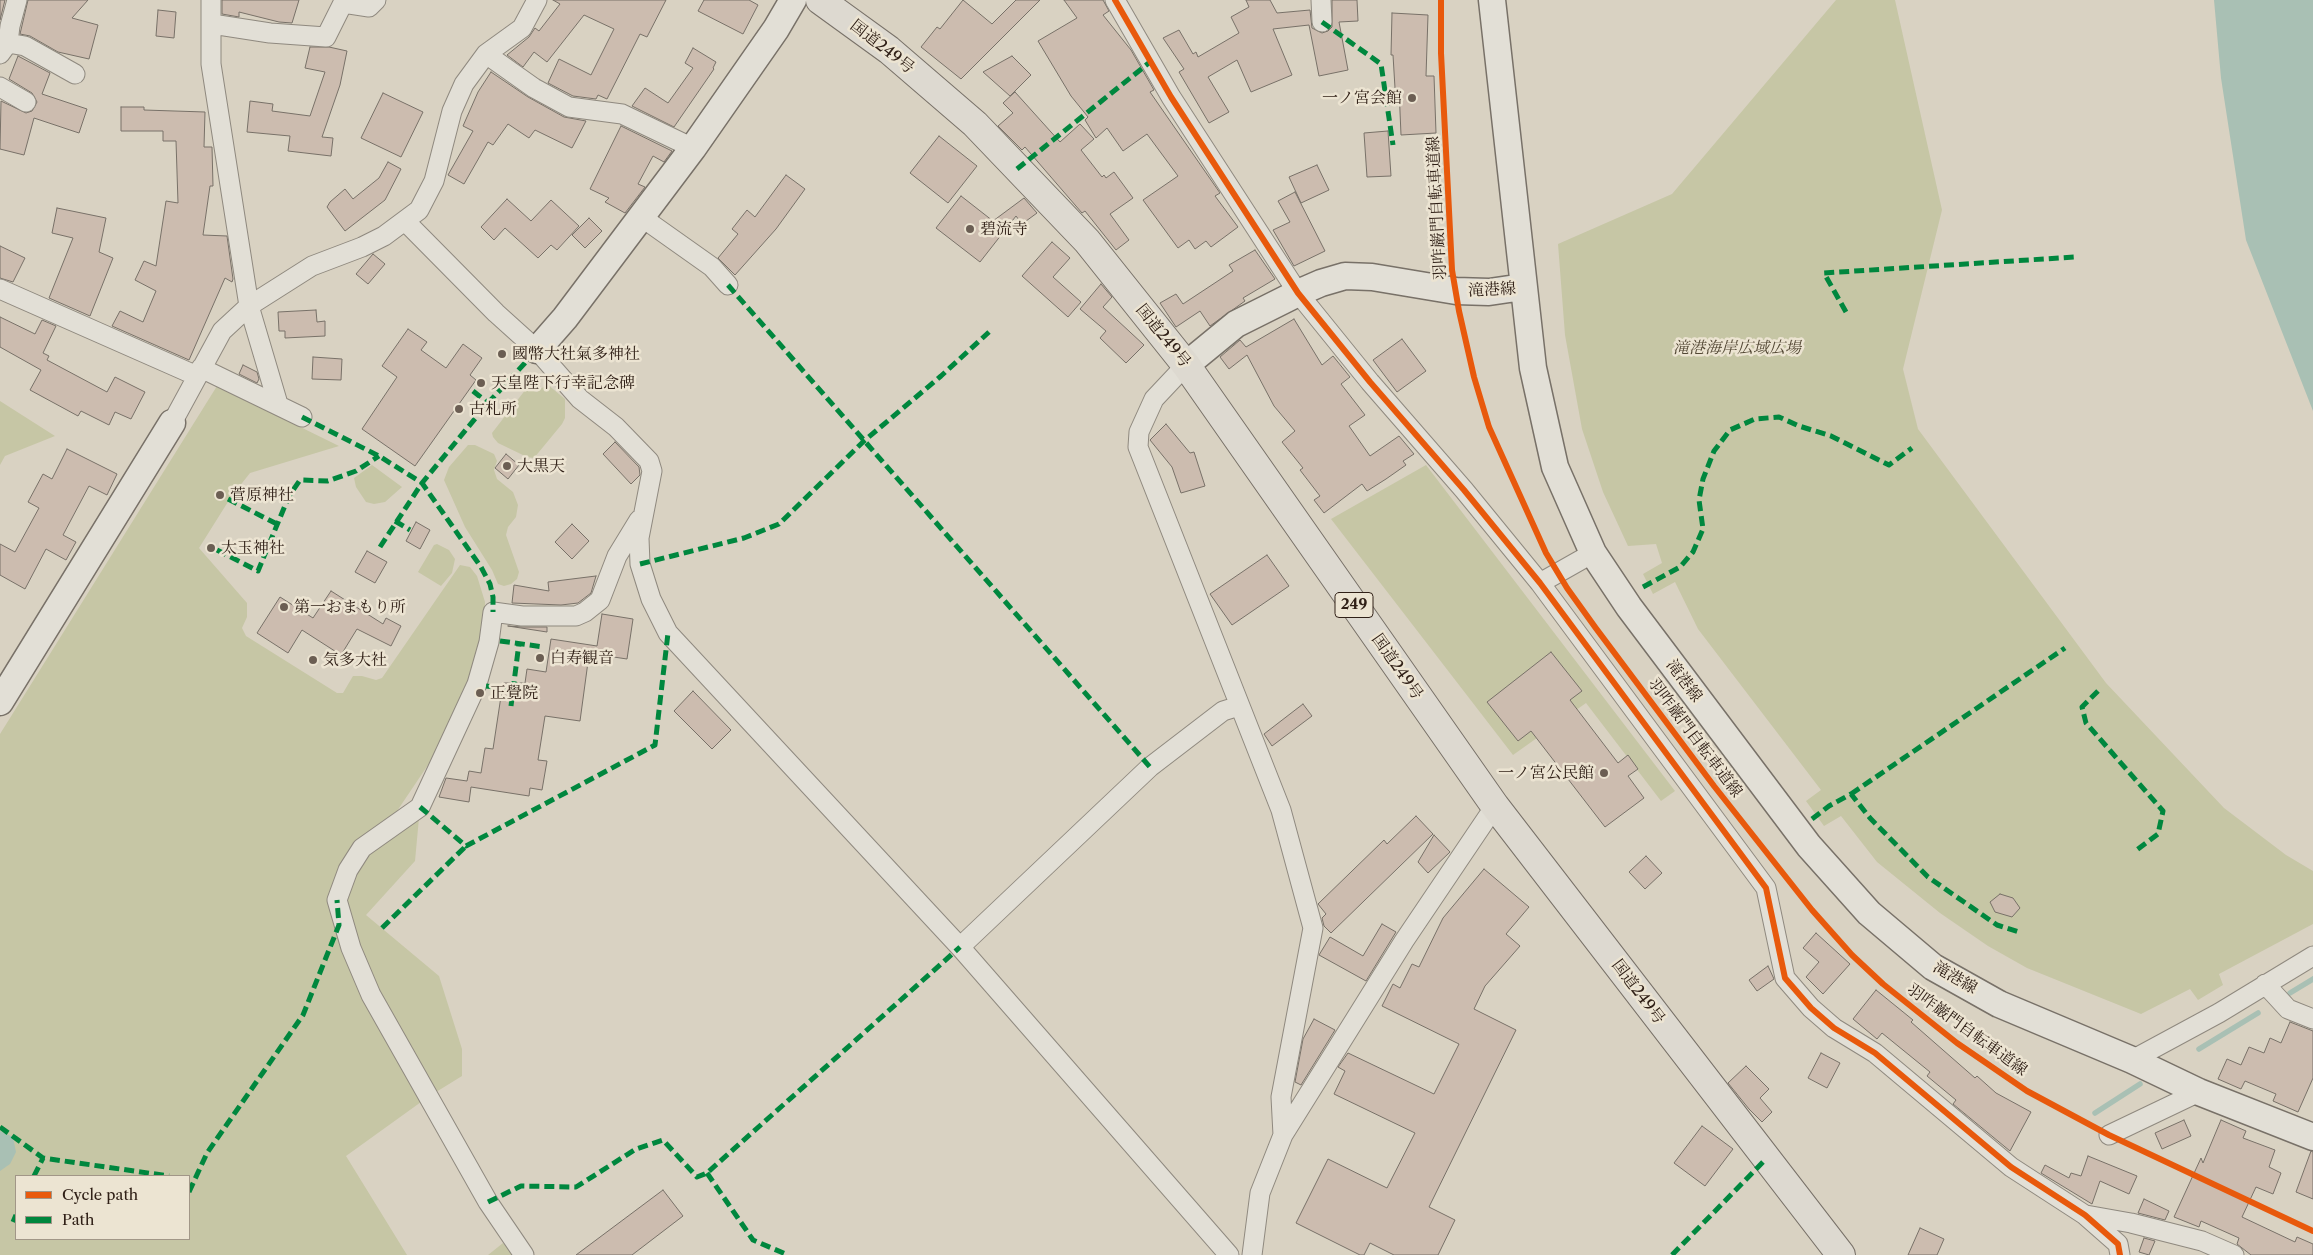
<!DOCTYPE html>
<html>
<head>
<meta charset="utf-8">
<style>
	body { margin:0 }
	#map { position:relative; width:2313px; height:1255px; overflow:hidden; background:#d9d2c2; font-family:"Libre Caslon Text",serif }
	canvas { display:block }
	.legend { position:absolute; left:15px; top:1175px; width:175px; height:65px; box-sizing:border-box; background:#ece4d2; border:1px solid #a19687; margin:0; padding:6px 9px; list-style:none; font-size:15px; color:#302017 }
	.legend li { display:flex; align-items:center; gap:10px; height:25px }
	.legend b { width:25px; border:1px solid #a19687 }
</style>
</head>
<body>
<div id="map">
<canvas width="2313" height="1255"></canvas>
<ul class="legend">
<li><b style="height:6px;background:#e8590c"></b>Cycle path</li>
<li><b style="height:6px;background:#00873e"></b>Path</li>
</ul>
</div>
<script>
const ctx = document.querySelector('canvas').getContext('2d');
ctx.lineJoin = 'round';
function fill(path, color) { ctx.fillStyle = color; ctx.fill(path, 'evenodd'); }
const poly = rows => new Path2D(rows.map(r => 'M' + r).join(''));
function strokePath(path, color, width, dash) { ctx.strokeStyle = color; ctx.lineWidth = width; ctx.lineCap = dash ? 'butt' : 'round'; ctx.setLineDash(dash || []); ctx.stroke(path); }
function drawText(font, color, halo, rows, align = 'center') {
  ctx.font = font + ' "Libre Caslon Text","Noto Serif JP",serif'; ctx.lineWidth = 5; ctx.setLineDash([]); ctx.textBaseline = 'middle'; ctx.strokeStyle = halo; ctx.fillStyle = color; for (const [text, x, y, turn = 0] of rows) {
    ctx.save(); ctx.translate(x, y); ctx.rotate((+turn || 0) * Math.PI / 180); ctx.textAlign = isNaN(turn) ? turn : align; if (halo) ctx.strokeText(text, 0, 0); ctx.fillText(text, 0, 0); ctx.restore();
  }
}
const green = poly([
	[1836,0,1895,0,1942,210,1903,369,1918,429,2106,683,2224,808,2286,855,2313,871,2313,924,2219,974,2223,985,2198,1000,2190,989,2141,1014,2027,968,1988,946,1940,913,1877,862,1841,816,1824,826,1806,801,1821,790,1698,629,1675,582,1653,594,1643,574,1662,563,1656,544,1628,546,1603,492,1582,429,1565,335,1558,244,1672,194],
	[547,384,565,399,565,418,562,424,534,458,527,457,498,443,493,437,492,433,526,389,537,392],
	[217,386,339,446,250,473,231,497,199,548,247,603,247,617,242,628,246,636,337,693,343,693,353,676,362,676,376,680,382,678,460,565,470,567,477,576,485,602,485,620,474,668,430,762,393,817,420,807,415,861,366,915,439,976,462,1049,462,1076,428,1097,346,1156,407,1255,0,1255,0,734],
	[16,1176,189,1176,189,1239,16,1239],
	[0,401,55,436,5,456,0,465],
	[468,445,475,445,494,454,497,461,494,470,497,479,513,492,518,505,516,517,508,527,506,535,519,572,517,579,511,584,504,586,498,584,492,570,465,527,444,480,449,467],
	[372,465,402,487,385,502,374,504,366,502,356,487,354,478],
	[1426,465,1675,791,1661,801,1586,703,1513,755,1331,519],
	[437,544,449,550,455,559,452,573,441,586,418,572,434,545],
	[503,1243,515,1255,488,1255]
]);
const water = poly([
	[2214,0,2313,0,2313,411,2246,240,2221,78],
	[0,1131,13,1137,16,1152,10,1164,0,1171]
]);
const stream = poly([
	[2290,993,2313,979],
	[2199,1049,2258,1013],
	[2095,1113,2140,1084]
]);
const building = poly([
	[0,0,5,0,0,20,0,0],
	[28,0,88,0,72,18,98,25,89,59,58,52,30,36,20,34,28,0],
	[222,0,299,0,292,23,279,22,239,12,239,17,222,14,222,0],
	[553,0,666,0,647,37,640,34,607,99,598,95,596,99,573,96,548,83,559,59,591,75,614,29,584,15,547,62,534,52,523,67,507,55,529,37,535,28,539,31,560,4,553,0],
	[704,0,749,0,758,5,743,34,698,11,704,0],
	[963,0,992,24,1016,0,1040,0,961,79,921,47,937,27,940,29,963,0],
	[1064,0,1103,0,1109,11,1103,15,1131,50,1154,90,1150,92,1220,193,1215,196,1238,227,1211,247,1206,241,1195,249,1189,240,1178,248,1143,200,1178,176,1147,134,1123,151,1107,128,1096,138,1085,120,1088,117,1071,96,1038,41,1077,18,1064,0],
	[1246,0,1270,0,1277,13,1310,10,1312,28,1322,33,1328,31,1332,27,1332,0,1357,0,1358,21,1339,22,1348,70,1319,76,1309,25,1273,29,1292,75,1251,92,1237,60,1208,77,1229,112,1209,123,1179,72,1184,69,1163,38,1179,30,1193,54,1196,52,1198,57,1239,33,1231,17,1249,7,1246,0],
	[158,10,176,12,174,38,156,36,158,10],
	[1392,13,1428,15,1426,76,1434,76,1436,133,1401,135,1399,88,1395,88,1393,55,1391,55,1392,13],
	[310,47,329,47,347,51,340,85,322,137,333,138,331,156,288,151,290,136,247,132,250,101,273,104,272,111,310,116,325,72,305,68,310,47],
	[693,48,716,62,713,68,714,69,674,127,632,106,645,88,668,103,693,68,685,63,693,48],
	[18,56,50,73,42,94,87,109,79,133,34,118,24,155,0,149,1,101,26,113,32,111,37,102,32,93,9,79,18,56],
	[1012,56,1031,75,1010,96,983,72,1012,56],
	[491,72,528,97,564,117,586,121,572,148,535,130,529,138,508,124,493,145,488,142,464,184,448,175,473,131,463,126,478,92,491,72],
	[1015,92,1060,142,1080,124,1094,139,1081,150,1102,177,1104,175,1106,178,1114,172,1133,198,1110,214,1129,240,1116,250,1085,211,1082,213,1025,147,1022,150,998,126,1013,113,1003,103,1015,92],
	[383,93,423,112,401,157,361,138,383,93],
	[121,107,144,107,144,110,205,112,204,147,212,147,213,186,210,186,203,235,227,236,233,279,232,282,225,278,189,360,112,326,120,311,143,322,156,291,135,280,144,261,156,266,166,201,178,203,176,141,163,141,163,131,121,131,121,107],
	[621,126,672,151,664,162,653,156,638,184,645,187,625,213,605,202,609,198,590,189,621,126],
	[1388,131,1391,176,1367,177,1364,133,1388,131],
	[939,136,977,166,948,203,910,173,939,136],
	[388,162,401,169,385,200,345,231,327,207,330,202,345,189,353,199,379,178,388,162],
	[1317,165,1329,190,1301,203,1289,177,1317,165],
	[786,175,805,189,776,229,735,275,718,258,738,234,732,229,747,210,755,217,786,175],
	[1295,192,1325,251,1294,266,1273,230,1290,222,1278,201,1295,192],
	[961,196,993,221,1024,198,1037,213,1022,224,1016,216,980,262,936,228,961,196],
	[507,199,531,221,551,200,579,226,557,250,551,245,538,258,505,228,494,240,481,227,507,199],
	[57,208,106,218,99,252,113,258,90,316,49,298,73,238,52,233,57,208],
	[589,218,602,231,585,248,572,235,589,218],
	[1052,242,1070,258,1053,277,1081,302,1068,317,1022,276,1052,242],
	[0,246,25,258,13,282,0,278,0,246],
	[1255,250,1275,279,1243,298,1245,301,1210,326,1200,311,1176,327,1160,303,1176,294,1183,304,1233,271,1229,265,1255,250],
	[373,254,385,264,368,284,356,274,373,254],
	[1101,284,1112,297,1103,307,1144,345,1126,363,1100,338,1106,331,1080,309,1101,284],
	[316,310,317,322,325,321,325,336,285,338,285,331,279,331,278,312,316,310],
	[0,317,35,334,42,320,56,326,43,353,49,356,47,360,107,392,115,377,145,392,131,419,115,412,109,425,81,411,78,416,30,390,41,370,0,347,0,317],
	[1294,319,1322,365,1333,356,1350,377,1341,384,1365,415,1349,426,1370,456,1399,436,1414,454,1403,461,1406,465,1386,479,1367,491,1362,484,1324,513,1314,500,1320,496,1300,470,1303,468,1282,442,1295,431,1274,406,1247,355,1229,369,1220,357,1240,340,1246,347,1294,319],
	[408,329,427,342,421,350,446,368,463,344,482,358,470,375,476,380,415,466,362,429,397,377,382,366,408,329],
	[1402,339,1426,371,1397,392,1373,360,1402,339],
	[313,357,342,359,341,380,312,379,313,357],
	[243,365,257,372,259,379,257,383,239,374,243,365],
	[1166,424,1190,453,1194,452,1205,486,1181,493,1172,467,1150,440,1166,424],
	[615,442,639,467,640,475,631,484,603,454,615,442],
	[67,449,117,474,107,495,89,486,63,535,76,542,66,560,46,549,25,589,0,575,0,544,15,552,39,508,28,502,43,474,52,479,67,449],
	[506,454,519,465,508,479,495,468,506,454],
	[416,522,430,530,420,549,406,541,416,522],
	[572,524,589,541,572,559,555,542,572,524],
	[367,551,387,562,375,583,355,572,367,551],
	[1267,555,1289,586,1232,625,1210,594,1267,555],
	[596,576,591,593,578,603,561,605,512,603,514,585,549,591,548,582,596,576],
	[331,591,383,624,386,618,401,626,391,646,357,629,341,655,302,630,288,653,257,633,280,597,313,618,331,591],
	[602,614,633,619,627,659,607,656,606,665,588,662,580,721,545,716,538,760,547,761,542,790,530,788,529,796,471,787,469,802,439,797,446,778,467,781,469,771,481,773,485,748,493,749,503,683,525,683,527,669,546,672,551,639,597,646,602,614],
	[508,626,522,627,547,627,547,632,508,626],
	[1551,652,1582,691,1570,700,1618,763,1628,755,1638,769,1628,776,1644,798,1605,827,1531,731,1518,741,1487,702,1551,652],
	[693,691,731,730,712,749,674,711,693,691],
	[1303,704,1312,716,1272,746,1264,734,1303,704],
	[1416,816,1433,834,1331,933,1324,926,1322,918,1326,914,1318,904,1384,840,1387,844,1416,816],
	[1434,835,1450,852,1428,873,1418,862,1434,835],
	[1646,856,1662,873,1645,889,1629,872,1646,856],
	[1484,869,1529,907,1506,934,1520,946,1485,986,1474,1009,1516,1030,1429,1207,1455,1220,1438,1255,1394,1255,1370,1243,1364,1255,1360,1255,1296,1223,1328,1159,1387,1188,1415,1133,1334,1094,1345,1071,1338,1067,1348,1053,1434,1094,1459,1044,1382,1006,1393,984,1400,988,1412,964,1419,967,1443,918,1484,869],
	[2000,894,2013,898,2020,908,2012,917,1995,912,1990,902,2000,894],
	[1382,924,1396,932,1366,981,1319,955,1330,937,1363,956,1382,924],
	[1816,933,1850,964,1823,994,1806,977,1819,962,1803,948,1816,933],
	[1768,966,1774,979,1757,991,1749,980,1768,966],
	[1876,990,1913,1020,1911,1022,1975,1078,1977,1076,1996,1093,2031,1112,2010,1151,1953,1104,1956,1100,1927,1076,1930,1072,1882,1033,1877,1039,1853,1019,1876,990],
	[1314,1019,1335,1030,1301,1085,1295,1082,1303,1039,1314,1019],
	[2290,1022,2313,1031,2313,1078,2298,1112,2273,1101,2276,1094,2245,1081,2241,1089,2218,1079,2227,1059,2241,1065,2249,1047,2264,1053,2270,1038,2281,1043,2290,1022],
	[1821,1053,1840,1063,1827,1088,1808,1078,1821,1053],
	[1746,1066,1769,1089,1760,1098,1772,1112,1762,1122,1749,1109,1728,1083,1746,1066],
	[2184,1120,2191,1136,2162,1149,2155,1133,2184,1120],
	[2221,1120,2246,1131,2243,1138,2275,1150,2269,1167,2281,1173,2273,1194,2256,1187,2242,1217,2295,1242,2297,1237,2313,1244,2313,1255,2251,1255,2237,1244,2239,1238,2201,1221,2199,1227,2174,1217,2201,1158,2203,1163,2221,1120],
	[1702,1126,1733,1149,1705,1186,1674,1163,1702,1126],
	[2311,1151,2313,1152,2313,1199,2296,1192,2311,1151],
	[2088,1156,2137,1176,2129,1194,2100,1181,2092,1204,2041,1173,2045,1165,2069,1178,2071,1173,2081,1176,2088,1156],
	[663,1190,683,1216,632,1255,576,1255,663,1190],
	[2144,1199,2169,1211,2165,1220,2138,1213,2144,1199],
	[1920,1228,1944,1239,1937,1255,1908,1255,1920,1228],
	[2144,1238,2155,1241,2149,1255,2139,1252,2144,1238]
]);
const street = poly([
	[211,0,211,64,249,306,278,404],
	[1115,0,1171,97,1298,293,1370,382,1464,490,1540,583,1766,888,1785,978,1811,1008,1834,1028,1875,1053,2011,1167,2085,1215,2118,1244,2120,1255],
	[1321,0,1322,22],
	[212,24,270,33,326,37,343,3,369,7,376,0],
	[8,43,25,46,75,74],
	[0,54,8,43,10,26,17,0],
	[486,54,534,88,569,107,622,114,693,148],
	[0,87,26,102],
	[640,216,712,267,728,285],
	[406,222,496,313,537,350,580,399,616,427,649,461,652,471,639,538,640,564,651,599,668,633,960,947,1229,1255],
	[0,289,197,376],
	[1186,365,1154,399,1139,432,1138,447,1281,810,1313,928,1281,1097,1283,1135],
	[201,368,302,417],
	[172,423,222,331,249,306,312,266,362,247,384,236,419,210,434,181,452,111,464,84,486,54,522,28,537,0],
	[1540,583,1593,553],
	[960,947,1150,767,1223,711,1239,706],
	[2265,984,2288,1009,2313,1019],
	[2132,1060,2219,1013,2313,956],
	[2109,1135,2199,1092],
	[2086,1215,2131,1223,2202,1241,2234,1255],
	[524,1255,488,1202,371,995,351,948,337,900,348,870,362,848,420,807,477,684,489,642,493,612,522,616,576,616,585,612,600,600,617,556,639,520],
	[1252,1255,1260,1193,1283,1135,1404,941,1495,806]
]);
const secondary = poly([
	[1492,0,1533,368,1555,467,1593,553,1629,607,1809,846,1869,913,1933,967,1999,1004,2132,1060,2199,1092,2313,1137],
	[537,350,565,318,693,148,776,29,793,0],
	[1186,365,1236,324,1298,293,1321,283,1345,276,1372,277,1456,291,1489,292,1523,287],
	[0,702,172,423]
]);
const highway = poly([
	[820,0,889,50,975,124,1087,241,1186,365,1495,806,1841,1255]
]);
const quiet = poly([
	[1322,22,1381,64,1393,145],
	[1017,169,1150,62],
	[728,285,1150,767],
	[1846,312,1824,273,2075,257],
	[473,391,488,403],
	[302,417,379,456,422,483,481,567,490,584,493,597,493,612],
	[228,499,277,524],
	[395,521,410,530],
	[380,547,422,483,488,403,537,350],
	[217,550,258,571,289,496,300,480,328,481,356,471,379,456],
	[640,564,744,538,779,524,864,441,941,376,989,332],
	[1643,587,1680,567,1693,552,1703,529,1699,500,1703,479,1714,451,1730,430,1755,419,1779,417,1799,426,1831,436,1889,465,1912,448],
	[500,641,544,647],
	[486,686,518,690],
	[2098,691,2082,707,2086,723,2163,811,2158,834,2134,852],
	[511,706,519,643],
	[1851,794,2065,648],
	[420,807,466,846,655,745,668,633],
	[1812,819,1829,806,1851,794,1870,818,1928,877,1997,925,2019,932],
	[382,928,466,846],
	[0,1127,43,1158,169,1176],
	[707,1173,753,1240,788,1255],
	[34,1176,43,1158],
	[189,1192,207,1153,303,1015,339,925,337,900],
	[488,1202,521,1186,576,1187,636,1149,663,1140,697,1177,707,1173,960,947],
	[13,1222,16,1215],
	[1672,1255,1766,1159]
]);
const cycleway = poly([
	[1115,0,1171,97,1298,293,1370,382,1464,490,1540,583,1766,888,1785,978,1811,1008,1834,1028,1875,1053,2011,1167,2085,1215,2118,1244,2120,1255],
	[1441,0,1441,53,1452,270,1459,311,1474,377,1489,427,1546,553,1567,588,1595,627,1714,786,1812,910,1852,955,1883,984,1957,1043,2027,1091,2109,1135,2313,1231]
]);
const markers = [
	[1412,98,5,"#6b5e53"],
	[970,229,5,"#6b5e53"],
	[502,354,5,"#6b5e53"],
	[481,383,5,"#6b5e53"],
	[459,409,5,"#6b5e53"],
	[507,466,5,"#6b5e53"],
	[220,495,5,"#6b5e53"],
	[211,548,5,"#6b5e53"],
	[284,607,5,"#6b5e53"],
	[540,658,5,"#6b5e53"],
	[313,660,5,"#6b5e53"],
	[480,693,5,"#6b5e53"],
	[1604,773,5,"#6b5e53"]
];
const shields = [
	[1354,605,38]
];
const shieldNames = [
	["249",1354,605]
];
const streetNames = [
	["国道249号",882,47,38],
	["羽咋巌門自転車道線",1437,208,-93],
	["滝港線",1492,290,-3],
	["国道249号",1163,336,51],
	["国道249号",1397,667,55],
	["滝港線",1684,681,53],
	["羽咋巌門自転車道線",1695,738,53],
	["滝港線",1955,978,30],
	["国道249号",1638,992,53],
	["羽咋巌門自転車道線",1967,1030,36]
];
const poiNames = [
	["一ノ宮会館",1402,98,"right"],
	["碧流寺",980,229],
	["國幣大社氣多神社",512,354],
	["天皇陛下行幸記念碑",491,383],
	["古札所",469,409],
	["大黒天",517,466],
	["菅原神社",230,495],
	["太玉神社",221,548],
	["第一おまもり所",294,607],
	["白寿観音",550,658],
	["気多大社",323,660],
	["正覺院",490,693],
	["一ノ宮公民館",1594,773,"right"]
];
const parkNames = [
	["滝港海岸広域広場",1737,348]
];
fill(green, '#c6c6a5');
fill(water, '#a9c0b4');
strokePath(stream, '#a9c0b4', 5.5);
fill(building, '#ccbcaf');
strokePath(building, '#787168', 1);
strokePath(street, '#8f897f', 21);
strokePath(secondary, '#787168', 29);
strokePath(highway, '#787168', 30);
strokePath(street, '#e2dfd6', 19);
strokePath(secondary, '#e2dfd6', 26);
strokePath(highway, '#ddd9d0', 28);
strokePath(quiet, '#00873e', 5, [10, 5]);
strokePath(cycleway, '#e8590c', 6);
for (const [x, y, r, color] of markers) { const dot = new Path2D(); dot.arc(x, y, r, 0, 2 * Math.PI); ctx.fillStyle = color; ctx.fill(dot); strokePath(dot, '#ece4d2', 2); }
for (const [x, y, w] of shields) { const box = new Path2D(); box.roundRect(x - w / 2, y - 12.5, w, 25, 4); ctx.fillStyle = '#ece4d2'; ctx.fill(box); strokePath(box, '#302017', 1); }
drawText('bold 15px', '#302017', null, shieldNames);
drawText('16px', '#302017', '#ece4d2', streetNames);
drawText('16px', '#302017', '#ece4d2', poiNames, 'left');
drawText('italic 16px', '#524734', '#ece4d2', parkNames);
</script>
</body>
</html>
